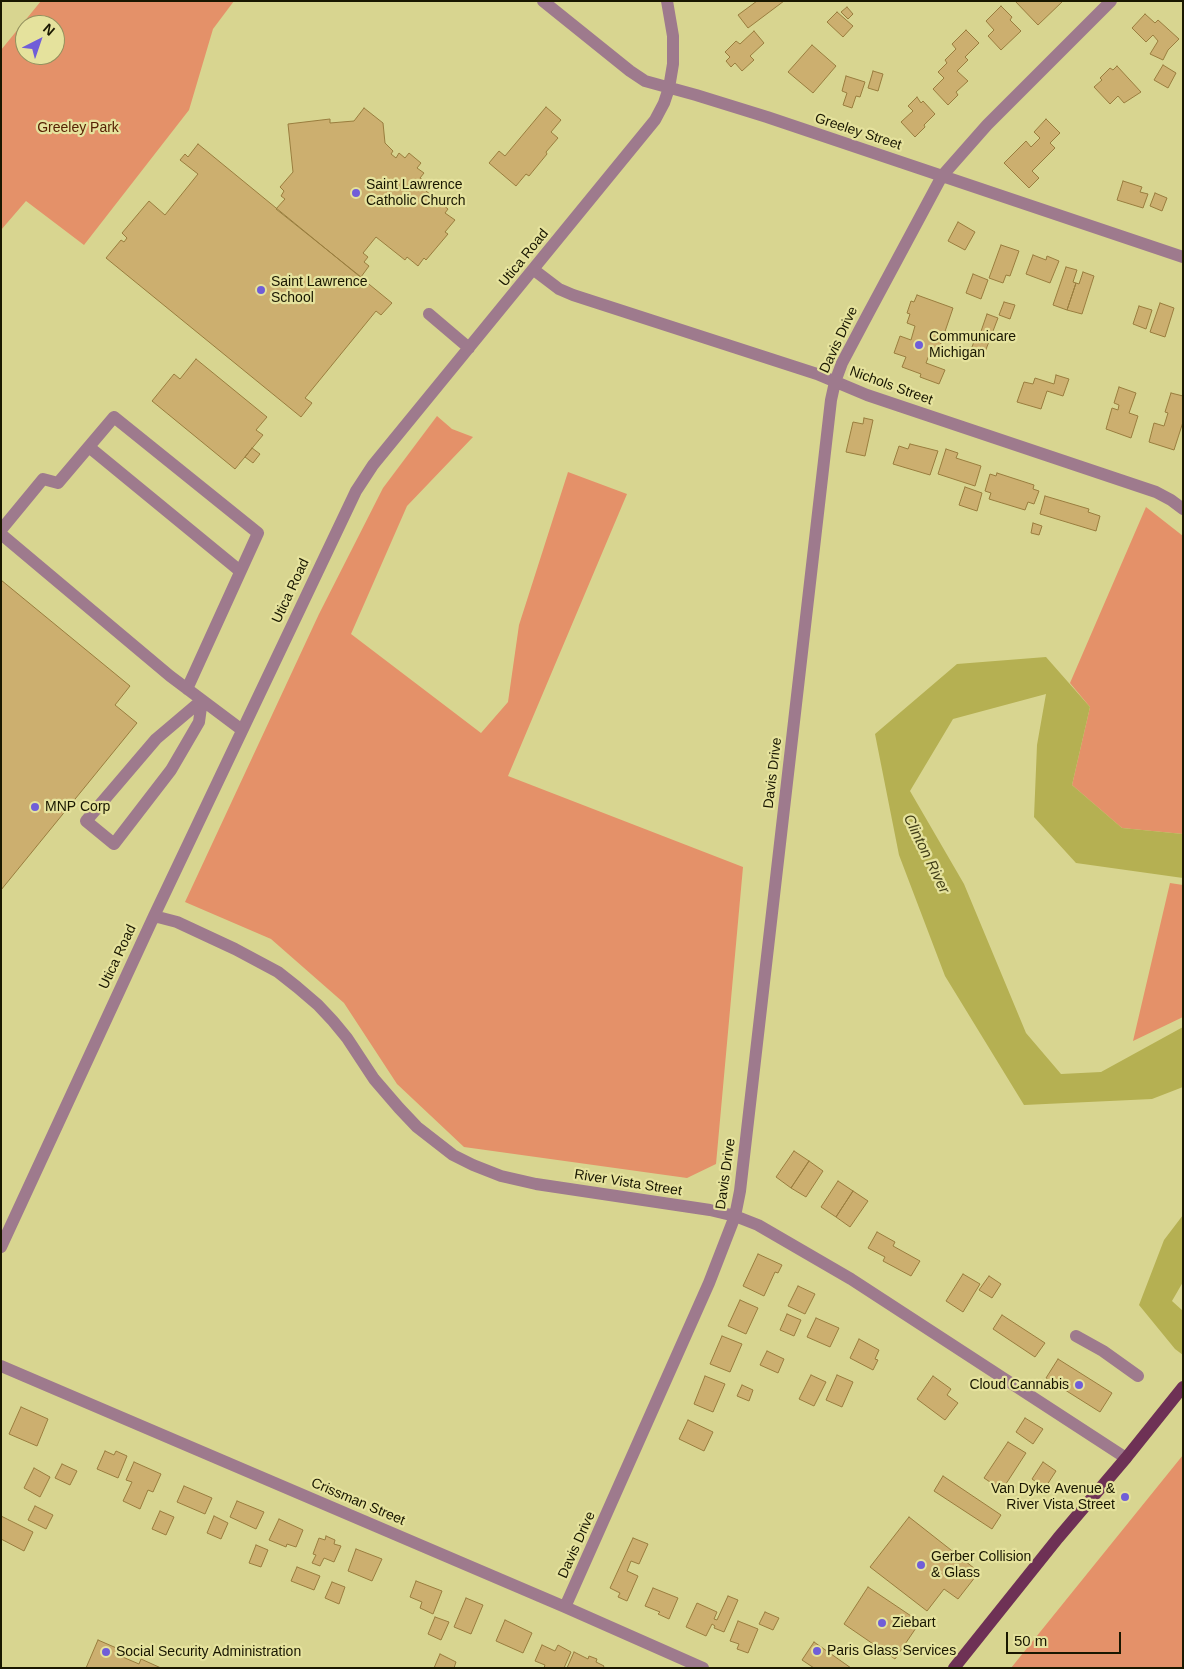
<!DOCTYPE html>
<html>
<head>
<meta charset="utf-8">
<style>
	body { margin:0 }
	#map { position:relative; width:1184px; height:1669px; overflow:hidden; background:#d8d590; font-family:Arial,sans-serif }
	canvas { display:block }
	.frame { position:absolute; inset:0; border:2px solid #191700; pointer-events:none }
	.north { position:absolute; left:15px; top:15px; width:50px; height:50px; box-sizing:border-box; background:#e5e29d; border:1px solid #93915e; border-radius:50%; rotate:41deg; font-size:14px; font-weight:700; line-height:20px; text-align:center; color:#191700 }
	.north::after { content:''; display:block; margin:auto; width:18px; height:22px; background:#705ed8; clip-path:polygon(50% 0,100% 100%,50% 72%,0 100%) }
	.scale { position:absolute; left:1006px; top:1632px; width:115px; height:22px; box-sizing:border-box; border:2px solid #191700; border-top:0; padding-left:6px; font-size:15px; line-height:18px; white-space:nowrap; color:#191700; -webkit-text-stroke:4px #e5e29d; paint-order:stroke }
</style>
</head>
<body>
<div id="map">
<canvas width="1184" height="1669"></canvas>
<div class="frame"></div>
<div class="north">N</div>
<div class="scale">50 m</div>
</div>
<script>
const ctx = document.querySelector('canvas').getContext('2d');
ctx.lineJoin = 'round';
function fill(path, color) { ctx.fillStyle = color; ctx.fill(path, 'evenodd'); }
const poly = rows => new Path2D(rows.map(r => 'M' + r).join(''));
function strokePath(path, color, width, dash) { ctx.strokeStyle = color; ctx.lineWidth = width; ctx.lineCap = dash ? 'butt' : 'round'; ctx.setLineDash(dash || []); ctx.stroke(path); }
function drawText(font, color, halo, rows, align = 'center') {
  ctx.font = font + ' Arial,sans-serif'; ctx.lineWidth = 4.5; ctx.setLineDash([]); ctx.textBaseline = 'middle'; ctx.strokeStyle = halo; ctx.fillStyle = color; for (const [text, x, y, turn = 0] of rows) {
    ctx.save(); ctx.translate(x, y); ctx.rotate((+turn || 0) * Math.PI / 180); ctx.textAlign = isNaN(turn) ? turn : align; if (halo) ctx.strokeText(text, 0, 0); ctx.fillText(text, 0, 0); ctx.restore();
  }
}
const green = poly([
	[41,1,234,1,213,29,189,110,84,245,26,201,1,230,1,50],
	[25,25,55,25,55,55,25,55],
	[437,416,452,429,473,437,407,506,351,634,481,733,508,702,519,625,568,472,627,494,508,776,743,867,716,1164,687,1178,464,1147,397,1084,344,1003,271,939,185,902,319,614,383,488],
	[1146,507,1183,536,1183,834,1122,828,1072,785,1090,707,1070,683],
	[1170,883,1183,885,1183,1017,1133,1041],
	[1183,1455,1183,1668,1011,1668]
]);
const water = poly([
	[1046,657,1090,707,1072,785,1122,828,1183,834,1183,878,1076,863,1034,817,1037,745,1046,694,953,719,910,791,964,884,1026,1033,1061,1074,1101,1072,1183,1027,1183,1087,1152,1099,1024,1105,945,976,899,855,875,734,957,664],
	[1183,1215,1183,1282,1172,1301,1183,1311,1183,1355,1175,1349,1139,1305,1164,1240]
]);
const building = poly([
	[757,1,784,1,748,28,738,15,757,1],
	[1015,1,1063,1,1038,25,1015,1],
	[1001,6,1012,17,1010,20,1021,31,1001,50,988,36,994,30,986,21,1001,6],
	[847,7,853,14,848,19,841,12,847,7],
	[837,12,853,26,843,37,827,22,837,12],
	[1145,14,1155,23,1158,20,1179,39,1168,50,1163,60,1150,54,1158,41,1153,35,1146,42,1132,28,1145,14],
	[966,30,979,43,965,57,968,60,957,71,968,81,956,92,958,95,948,105,933,89,944,78,938,72,947,63,945,60,956,49,952,44,966,30],
	[754,31,764,43,750,56,754,60,742,71,735,63,731,67,726,61,730,57,725,52,736,41,740,44,754,31],
	[812,45,836,66,813,93,788,72,812,45],
	[1163,65,1176,73,1168,88,1154,80,1163,65],
	[1117,66,1141,92,1124,103,1118,96,1110,104,1094,87,1102,80,1100,78,1110,68,1113,70,1117,66],
	[873,71,883,74,878,91,868,88,873,71],
	[846,76,865,82,860,97,856,96,852,108,843,105,847,93,842,91,846,76],
	[917,97,921,103,923,101,935,114,924,125,925,127,915,137,901,122,913,111,908,106,917,97],
	[546,107,561,120,551,132,558,138,546,152,547,154,529,176,526,174,516,186,489,163,499,151,505,156,546,107],
	[364,108,383,123,385,143,393,151,391,154,396,158,399,153,405,158,409,153,421,163,417,168,424,173,420,178,425,181,420,186,448,209,445,213,455,220,445,232,448,234,426,260,424,258,418,266,407,257,405,260,376,237,363,253,368,257,364,262,369,266,361,277,276,209,285,199,281,196,284,191,280,187,293,172,288,124,330,119,330,123,354,121,364,108],
	[1046,119,1060,133,1050,143,1055,148,1032,171,1039,178,1029,188,1004,163,1026,141,1031,147,1040,138,1034,132,1046,119],
	[198,144,392,303,381,315,376,311,305,398,312,403,301,417,106,258,121,240,124,242,127,238,122,233,149,201,165,215,198,174,180,160,185,154,188,157,198,144],
	[1123,181,1142,187,1140,192,1148,194,1143,208,1117,200,1123,181],
	[1155,193,1167,198,1162,211,1150,206,1155,193],
	[958,222,975,232,965,250,948,241,958,222],
	[1001,245,1019,251,1010,276,1006,275,1003,283,989,278,1001,245],
	[1033,255,1046,260,1047,256,1059,261,1050,283,1026,274,1033,255],
	[1066,267,1077,270,1073,282,1076,283,1067,310,1053,305,1066,267],
	[1083,272,1094,276,1082,314,1067,310,1076,283,1079,284,1083,272],
	[973,274,988,280,981,299,966,293,973,274],
	[917,295,953,308,938,352,931,350,926,363,945,370,939,384,920,377,921,374,902,367,906,357,894,353,900,336,911,340,915,326,907,323,910,314,907,313,911,301,914,302,917,295],
	[1004,302,1015,305,1010,319,999,315,1004,302],
	[1160,303,1174,308,1165,337,1150,332,1160,303],
	[1139,306,1152,310,1146,329,1133,324,1139,306],
	[987,314,998,318,985,352,972,347,975,339,978,340,987,314],
	[196,359,267,417,256,430,263,435,235,469,152,401,174,374,180,379,196,359],
	[1056,375,1069,379,1063,396,1047,391,1041,409,1017,402,1024,382,1033,384,1035,378,1054,384,1056,375],
	[1119,387,1136,393,1129,413,1138,416,1131,438,1106,429,1112,408,1118,410,1119,405,1114,403,1119,387],
	[1171,393,1183,396,1183,422,1174,450,1149,442,1154,423,1164,426,1168,413,1165,412,1171,393],
	[864,418,873,420,865,456,846,452,853,422,863,424,864,418],
	[910,444,938,451,930,475,893,464,899,446,908,449,910,444],
	[252,448,260,454,253,463,245,457,252,448],
	[946,449,958,453,956,458,981,466,975,486,938,474,946,449],
	[997,473,1034,485,1033,489,1039,491,1034,504,1028,502,1025,510,989,499,991,493,985,491,990,474,996,476,997,473],
	[965,487,982,493,977,511,959,505,965,487],
	[1045,496,1089,509,1088,512,1100,516,1096,531,1040,514,1045,496],
	[1033,523,1042,526,1039,535,1031,533,1033,523],
	[1,580,130,686,115,705,137,723,1,890,1,580],
	[794,1151,809,1161,791,1188,776,1177,794,1151],
	[809,1161,823,1171,806,1197,791,1188,809,1161],
	[838,1181,853,1191,836,1217,821,1207,838,1181],
	[853,1191,868,1201,850,1227,836,1217,853,1191],
	[877,1232,895,1242,893,1246,920,1261,911,1276,883,1261,885,1257,868,1248,877,1232],
	[758,1254,782,1265,778,1273,775,1272,764,1296,743,1286,758,1254],
	[963,1274,980,1284,963,1312,946,1301,963,1274],
	[989,1276,1001,1284,992,1298,979,1290,989,1276],
	[798,1286,815,1294,805,1314,788,1306,798,1286],
	[740,1300,758,1308,746,1334,728,1326,740,1300],
	[787,1314,801,1320,794,1336,780,1330,787,1314],
	[1002,1315,1045,1343,1035,1357,993,1329,1002,1315],
	[816,1318,839,1328,830,1347,807,1337,816,1318],
	[722,1336,742,1344,730,1372,710,1364,722,1336],
	[859,1339,879,1350,875,1359,878,1360,873,1370,850,1358,859,1339],
	[767,1351,784,1359,778,1373,760,1365,767,1351],
	[1058,1359,1112,1393,1100,1412,1046,1378,1058,1359],
	[811,1375,826,1382,814,1406,799,1399,811,1375],
	[837,1375,853,1382,842,1407,826,1400,837,1375],
	[705,1376,725,1384,713,1412,694,1404,705,1376],
	[933,1376,951,1389,947,1395,958,1403,945,1420,917,1399,933,1376],
	[742,1385,753,1390,749,1401,737,1396,742,1385],
	[21,1407,48,1419,37,1446,9,1434,21,1407],
	[1025,1418,1043,1429,1033,1444,1016,1432,1025,1418],
	[688,1420,713,1432,704,1451,679,1439,688,1420],
	[1008,1442,1026,1453,1002,1490,984,1478,1008,1442],
	[105,1451,114,1455,116,1451,127,1456,118,1478,97,1469,105,1451],
	[134,1462,161,1474,153,1492,148,1490,140,1509,123,1501,132,1482,126,1480,134,1462],
	[1043,1462,1056,1471,1045,1488,1032,1479,1043,1462],
	[62,1464,77,1471,70,1485,55,1478,62,1464],
	[34,1468,50,1477,40,1497,24,1488,34,1468],
	[943,1476,1001,1515,992,1529,934,1491,943,1476],
	[184,1486,212,1498,205,1514,177,1502,184,1486],
	[237,1501,264,1512,256,1529,230,1517,237,1501],
	[35,1506,53,1515,46,1529,28,1520,35,1506],
	[160,1511,174,1517,166,1535,152,1529,160,1511],
	[1,1516,33,1532,24,1551,1,1539,1,1516],
	[214,1516,228,1523,221,1539,207,1533,214,1516],
	[909,1517,979,1572,958,1599,944,1589,927,1611,870,1567,909,1517],
	[279,1519,303,1530,296,1547,287,1544,286,1547,269,1540,279,1519],
	[326,1536,335,1540,334,1544,341,1546,334,1562,324,1558,320,1566,312,1563,316,1555,313,1554,319,1538,325,1540,326,1536],
	[633,1538,648,1544,639,1564,631,1561,627,1571,638,1576,627,1601,618,1597,620,1593,610,1588,633,1538],
	[256,1545,268,1550,261,1567,249,1563,256,1545],
	[356,1549,382,1559,372,1581,348,1571,356,1549],
	[297,1567,320,1576,314,1590,291,1581,297,1567],
	[416,1581,442,1591,433,1614,420,1608,422,1602,410,1597,416,1581],
	[332,1582,345,1587,339,1604,325,1598,332,1582],
	[868,1587,920,1622,895,1659,844,1624,868,1587],
	[653,1588,678,1598,669,1619,658,1614,660,1612,645,1606,653,1588],
	[728,1596,738,1600,724,1632,714,1628,715,1626,712,1624,706,1636,686,1627,697,1603,717,1612,714,1619,717,1620,728,1596],
	[466,1598,483,1605,471,1634,454,1627,466,1598],
	[765,1612,779,1618,773,1630,759,1624,765,1612],
	[435,1617,449,1622,441,1640,428,1634,435,1617],
	[505,1620,532,1633,523,1653,496,1641,505,1620],
	[738,1621,758,1629,748,1653,737,1649,739,1644,730,1641,738,1621],
	[98,1640,121,1650,118,1655,139,1664,141,1659,161,1668,86,1668,98,1640],
	[814,1642,851,1668,814,1668,802,1660,814,1642],
	[542,1645,555,1651,558,1645,571,1652,564,1668,544,1668,545,1665,535,1661,542,1645],
	[574,1652,588,1659,589,1656,597,1659,596,1662,604,1666,603,1668,567,1668,574,1652],
	[440,1654,456,1662,454,1668,434,1668,440,1654]
]);
const minor = poly([
	[543,1,630,71,645,81,696,95,767,117,1183,257],
	[534,270,559,289,573,295,817,374,867,395,1156,492,1171,500,1183,509],
	[429,314,469,348],
	[89,447,240,571],
	[1,530,43,479,58,483,114,417,258,533,187,689],
	[1,534,170,676,242,730],
	[202,700,199,722,171,770,114,844,86,821,156,739,202,700],
	[154,916,177,922,235,949,278,972,297,987,318,1005,333,1021,347,1038,374,1079,399,1108,417,1127,453,1155,473,1165,501,1176,536,1184,710,1210,735,1216,758,1225,851,1279,1126,1458],
	[1,1247,154,916,356,491,373,465,655,120,664,103,669,88,673,64,673,36,667,1],
	[1076,1336,1103,1351,1138,1376],
	[1,1366,565,1607,703,1668],
	[565,1607,709,1283,735,1216,740,1191,831,400,835,382,842,363,868,314,942,176,987,125,1111,1]
]);
const major = poly([
	[954,1668,1058,1538,1126,1458,1183,1387]
]);
const markers = [
	[356,193,5,"#705ed8"],
	[261,290,5,"#705ed8"],
	[919,345,5,"#705ed8"],
	[35,807,5,"#705ed8"],
	[1079,1385,5,"#705ed8"],
	[1125,1497,5,"#705ed8"],
	[921,1565,5,"#705ed8"],
	[882,1623,5,"#705ed8"],
	[817,1651,5,"#705ed8"],
	[106,1652,5,"#705ed8"]
];
const parkNames = [
	["Greeley Park",78,128]
];
const streetNames = [
	["Greeley Street",858,132,18],
	["Utica Road",524,258,-51],
	["Davis Drive",839,340,-65],
	["Nichols Street",891,386,20],
	["Utica Road",291,591,-65],
	["Davis Drive",773,773,-83],
	["Utica Road",118,957,-65],
	["Davis Drive",726,1174,-82],
	["River Vista Street",628,1183,9],
	["Crissman Street",358,1502,23],
	["Davis Drive",577,1545,-66]
];
const poiNames = [
	["Saint Lawrence",366,185],
	["Catholic Church",366,201],
	["Saint Lawrence",271,282],
	["School",271,298],
	["Communicare",929,337],
	["Michigan",929,353],
	["MNP Corp",45,807],
	["Cloud Cannabis",1069,1385,"right"],
	["Van Dyke Avenue &",1115,1489,"right"],
	["River Vista Street",1115,1505,"right"],
	["Gerber Collision",931,1557],
	["& Glass",931,1573],
	["Ziebart",892,1623],
	["Paris Glass Services",827,1651],
	["Social Security Administration",116,1652]
];
const waterNames = [
	["Clinton River",926,854,64]
];
fill(green, '#e49169');
fill(water, '#b5b052');
fill(building, '#ccaf6f');
strokePath(building, '#997d3e', 1);
strokePath(minor, '#9e7a8d', 12);
strokePath(major, '#6e3155', 12);
for (const [x, y, r, color] of markers) { const dot = new Path2D(); dot.arc(x, y, r, 0, 2 * Math.PI); ctx.fillStyle = color; ctx.fill(dot); strokePath(dot, '#e5e29d', 2); }
drawText('14px', '#572204', '#e5e29d', parkNames);
drawText('14px', '#191700', '#e5e29d', streetNames);
drawText('14px', '#191700', '#e5e29d', poiNames, 'left');
drawText('italic 15px', '#423f18', '#e5e29d', waterNames);
</script>
</body>
</html>
